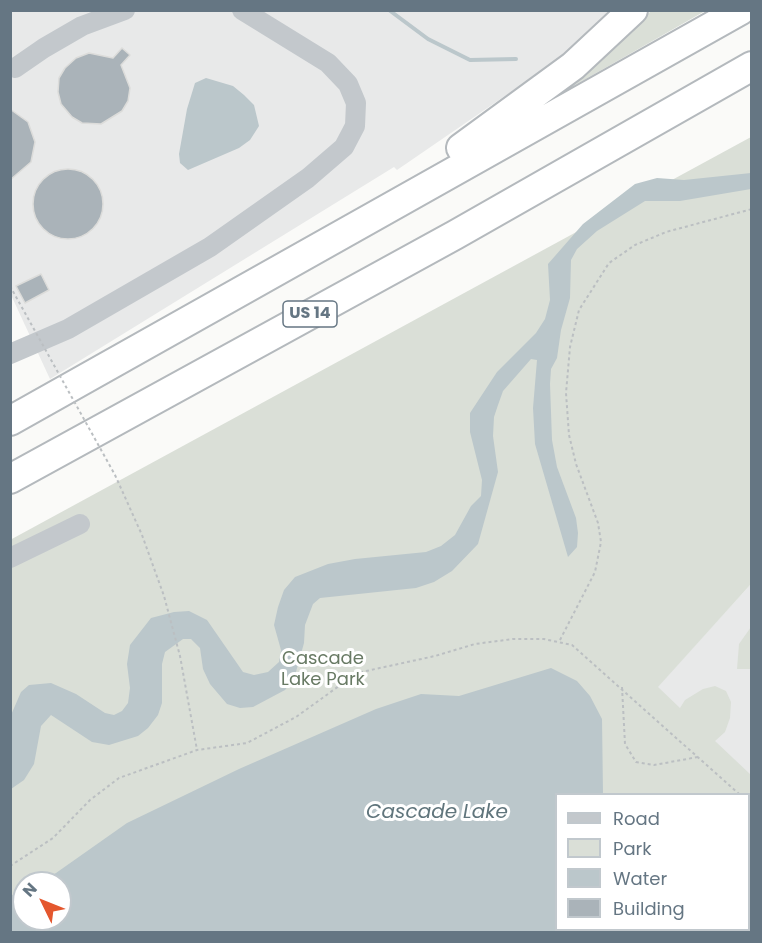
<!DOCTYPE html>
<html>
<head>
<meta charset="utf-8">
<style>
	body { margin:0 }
	#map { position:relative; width:762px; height:943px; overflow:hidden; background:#fafaf8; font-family:Poppins,sans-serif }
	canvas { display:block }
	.frame { position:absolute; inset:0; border:12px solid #657683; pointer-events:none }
	.legend { position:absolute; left:555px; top:793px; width:195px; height:138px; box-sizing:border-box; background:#fff; border:2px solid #c1c8cd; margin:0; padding:8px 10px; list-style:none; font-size:18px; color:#657683 }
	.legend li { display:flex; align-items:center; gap:12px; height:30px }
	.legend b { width:30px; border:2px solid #c1c8cd }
	.north { position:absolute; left:12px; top:871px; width:60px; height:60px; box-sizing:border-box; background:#fff; border:2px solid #c1c8cd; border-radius:50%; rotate:313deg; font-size:16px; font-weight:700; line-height:24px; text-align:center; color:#657683 }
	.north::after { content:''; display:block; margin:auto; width:21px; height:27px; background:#e4572e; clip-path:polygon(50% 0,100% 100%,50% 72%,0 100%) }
</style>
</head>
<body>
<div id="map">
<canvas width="762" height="943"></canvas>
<div class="frame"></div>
<ul class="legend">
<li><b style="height:8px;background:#c3c8cc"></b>Road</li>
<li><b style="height:16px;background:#dadfd7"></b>Park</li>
<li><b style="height:16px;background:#bbc7cb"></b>Water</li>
<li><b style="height:16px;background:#aab3b9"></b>Building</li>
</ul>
<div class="north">N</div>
</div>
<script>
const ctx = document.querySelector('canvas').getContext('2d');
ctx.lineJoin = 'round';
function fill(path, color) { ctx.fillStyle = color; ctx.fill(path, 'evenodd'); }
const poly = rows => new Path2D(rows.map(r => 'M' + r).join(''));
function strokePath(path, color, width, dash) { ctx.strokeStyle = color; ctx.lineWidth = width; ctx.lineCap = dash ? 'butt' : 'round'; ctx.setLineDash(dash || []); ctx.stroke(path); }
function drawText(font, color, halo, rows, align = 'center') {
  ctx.font = font + ' Poppins,sans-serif'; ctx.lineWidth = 6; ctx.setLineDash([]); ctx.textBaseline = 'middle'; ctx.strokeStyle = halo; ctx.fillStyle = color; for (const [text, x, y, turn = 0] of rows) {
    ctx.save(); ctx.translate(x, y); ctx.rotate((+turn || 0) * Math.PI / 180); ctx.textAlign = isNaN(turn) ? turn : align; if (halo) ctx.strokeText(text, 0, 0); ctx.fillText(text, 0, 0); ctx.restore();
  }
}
const built = poly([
	[11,11,614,11,582,43,397,170,394,167,50,379,11,295],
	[751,584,751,783,657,687]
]);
const green = poly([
	[651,11,705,11,570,88,570,79,614,46],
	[751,137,751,584,658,687,680,708,685,700,703,689,715,686,726,691,731,702,730,718,725,732,715,741,751,775,751,932,11,932,10,540],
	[556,794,748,794,748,930,556,930],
	[24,883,60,883,60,919,24,919],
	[751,627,751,669,737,669,739,644]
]);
const water = poly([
	[206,78,233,86,244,95,254,105,259,126,250,140,239,148,188,170,180,163,179,154,187,109,195,83],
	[751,173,751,189,680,201,645,201,597,231,577,249,571,260,570,298,561,330,557,358,551,369,550,384,552,440,557,467,576,518,578,533,577,547,568,557,535,444,533,408,537,360,531,359,503,391,498,405,494,417,493,436,498,472,478,544,452,571,434,582,416,588,320,598,313,604,305,625,304,643,294,679,285,690,253,707,240,708,227,704,210,684,203,669,200,648,191,639,183,639,165,652,162,664,162,703,158,715,148,728,138,736,109,745,92,742,51,715,41,726,34,764,24,780,11,789,11,715,21,692,29,685,51,683,76,694,105,713,114,715,122,711,128,703,130,688,127,664,130,645,151,618,174,612,189,611,207,620,243,672,254,675,268,672,279,662,281,650,274,625,278,607,284,590,295,577,328,564,355,559,426,552,441,546,455,535,471,506,481,496,482,480,470,432,470,413,497,372,536,333,545,319,550,300,548,264,583,224,635,184,657,178,684,180],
	[551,668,577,681,590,696,602,719,603,794,556,794,556,930,748,930,749,843,752,846,751,932,11,932,11,896,24,889,24,919,60,919,60,883,36,883,56,873,127,823,239,769,376,709,421,694,459,696]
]);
const stream = poly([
	[389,10,428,39,470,60,516,59]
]);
const building = poly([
	[122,48,130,55,121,65,130,88,128,101,122,111,101,124,82,123,72,117,61,104,58,92,59,78,65,68,76,58,89,53,113,58,122,48],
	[10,109,28,122,35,142,31,162,10,180,10,109],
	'33 204a35 35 0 1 1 70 0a35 35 0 1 1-70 0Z',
	[41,274,49,290,25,303,16,286,41,274]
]);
const path = poly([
	[142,535,164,596,180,656,197,750],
	[560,640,595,572,601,542,598,523,576,464,569,435,566,393,570,347,579,310,609,263,635,245,666,232,752,209],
	[622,687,625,744,636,762,654,765,698,757],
	[748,803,752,805],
	[10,866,53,838,90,800,119,778,197,750,247,743,296,717,357,673,435,656,475,644,513,639,544,639,572,645,739,794]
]);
const minor = poly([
	[15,68,44,48,82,26,125,10],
	[10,354,68,329,210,247,308,178,344,147,355,126,356,103,348,84,328,63,242,10],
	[10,558,80,524]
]);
const highway = poly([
	[461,148,573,66,633,10],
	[10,421,741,10],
	[10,479,455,235,752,66]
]);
const pathBridge = poly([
	[10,286,115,475,142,535]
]);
const shields = [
	[310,314,54]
];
const shieldNames = [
	["US 14",310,314]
];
const parkNames = [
	["Cascade",323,659],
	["Lake Park",323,680]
];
const waterNames = [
	["Cascade Lake",437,813]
];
fill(built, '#e8e9e9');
fill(green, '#dadfd7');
fill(water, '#bbc7cb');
strokePath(stream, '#bbc7cb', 4);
fill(building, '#aab3b9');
strokePath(building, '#dcdcda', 1.5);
strokePath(highway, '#b4b9bd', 32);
strokePath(path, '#bbbfc2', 2, [3, 3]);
strokePath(minor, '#c3c8cc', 20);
strokePath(highway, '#fff', 28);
strokePath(pathBridge, '#bbbfc2', 2, [3, 3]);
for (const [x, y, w] of shields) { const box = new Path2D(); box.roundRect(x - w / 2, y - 13, w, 26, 4.5); ctx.fillStyle = '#fff'; ctx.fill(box); strokePath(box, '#657683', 1.5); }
drawText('bold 16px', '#657683', null, shieldNames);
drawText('18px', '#687a64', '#fff', parkNames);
drawText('italic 20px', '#60757c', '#fff', waterNames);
</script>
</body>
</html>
